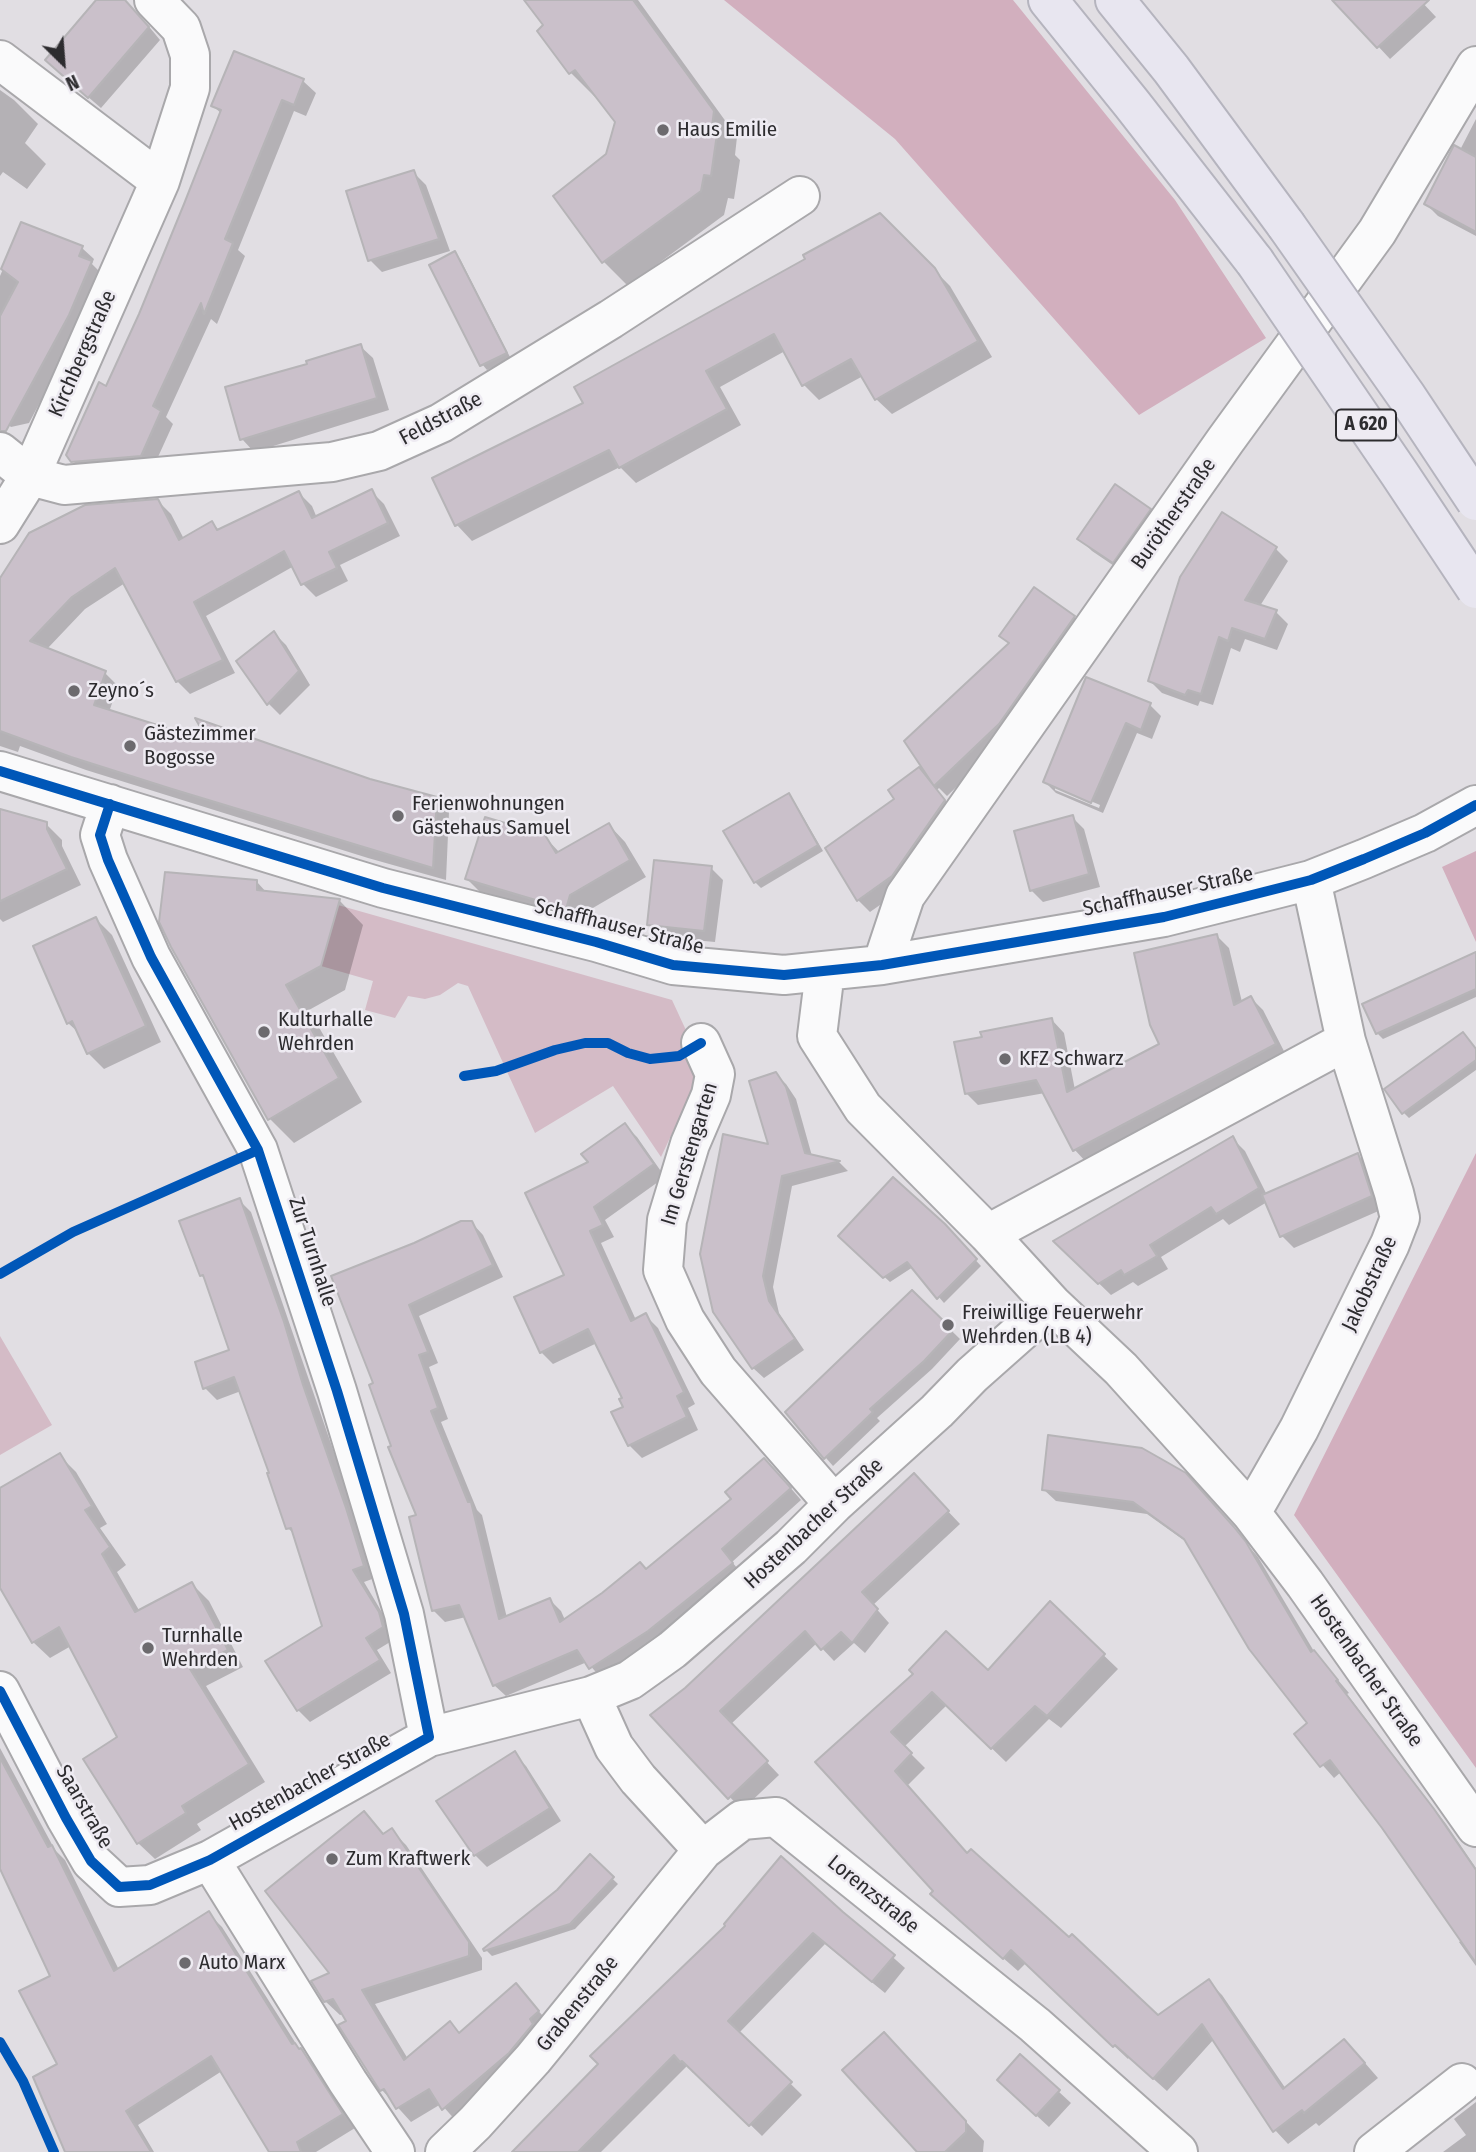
<!DOCTYPE html>
<html>
<head>
<meta charset="utf-8">
<style>
	body { margin:0 }
	#map { position:relative; width:1476px; height:2152px; overflow:hidden; background:#e1dee3; font-family:"Fira Sans Condensed",sans-serif }
	canvas { display:block }
	.north { position:absolute; left:28px; top:28px; width:70px; height:70px; -webkit-text-stroke:5px #eeebf2; paint-order:stroke; rotate:155deg; font-size:19px; font-weight:700; line-height:28px; text-align:center; color:#2d2c2f }
	.north::after { content:''; display:block; margin:auto; width:24px; height:32px; background:#2d2c2f; clip-path:polygon(50% 0,100% 100%,50% 72%,0 100%) }
</style>
</head>
<body>
<div id="map">
<canvas width="1476" height="2152"></canvas>
<div class="north">N</div>
</div>
<script>
const ctx = document.querySelector('canvas').getContext('2d');
ctx.lineJoin = 'round';
function fill(path, color) { ctx.fillStyle = color; ctx.fill(path, 'evenodd'); }
const poly = rows => new Path2D(rows.map(r => 'M' + r).join(''));
function strokePath(path, color, width, dash) { ctx.strokeStyle = color; ctx.lineWidth = width; ctx.lineCap = dash ? 'butt' : 'round'; ctx.setLineDash(dash || []); ctx.stroke(path); }
function drawText(font, color, halo, rows, align = 'center') {
  ctx.font = font + ' "Fira Sans Condensed",sans-serif'; ctx.lineWidth = 5; ctx.setLineDash([]); ctx.textBaseline = 'middle'; ctx.strokeStyle = halo; ctx.fillStyle = color; for (const [text, x, y, turn = 0] of rows) {
    ctx.save(); ctx.translate(x, y); ctx.rotate((+turn || 0) * Math.PI / 180); ctx.textAlign = isNaN(turn) ? turn : align; if (halo) ctx.strokeText(text, 0, 0); ctx.fillText(text, 0, 0); ctx.restore();
  }
}
const green = poly([
	[338,905,672,1000,703,1067,661,1157,613,1086,535,1133,468,986,458,983,440,995,425,999,408,996,395,1018,365,1010,373,981,321,966],
	[0,1336,52,1425,0,1455]
]);
const forest = poly([
	[724,0,1013,0,1175,200,1266,338,1139,415,895,139],
	[1476,851,1476,942,1442,867],
	[1476,1153,1476,1768,1294,1515]
]);
const shadow = poly([
	[98,0,122,0,146,23,160,40,101,108,59,72],
	[526,0,638,0,737,137,735,155,740,160,734,199,728,198,724,215,628,286,604,262,608,155,617,122,597,96,595,97,571,73,539,31,545,25],
	[1335,0,1420,0,1436,17,1390,59],
	[303,81,316,93,306,116,294,111,238,250,245,256,217,324,211,319,166,417,173,424,153,468,85,474,73,461,141,315,222,114,213,106],
	[0,90,14,100,38,124,25,143,46,164,27,189,3,172,0,176],
	[1476,119,1476,236,1438,216,1426,204,1460,150],
	[413,172,426,185,450,251,382,272,370,260],
	[880,215,950,286,992,357,892,414,876,399,863,376,819,400,804,385,785,351,720,387,741,425,636,483,620,467,472,541,457,525,585,404,808,259],
	[22,224,82,248,94,259,92,264,103,275,80,327,29,423,11,427,0,417,0,276],
	[455,253,460,259,511,359,487,370,482,364],
	[360,346,373,358,389,410,254,452,242,439],
	[371,491,384,504,400,536,340,565,348,581,316,597,303,584,294,566,206,616,235,673,190,694,177,681,125,583,85,609,47,649,105,673,118,686,109,712,211,744,436,798,449,812,446,880,368,858,86,770,20,746,18,752,0,746,0,581,158,501,171,514,184,539,212,523,220,531,299,493,312,506,317,518],
	[1150,510,1162,522,1126,574,1092,551,1080,539],
	[1223,514,1276,549,1288,561,1260,606,1276,612,1288,624,1277,650,1245,639,1240,652,1231,648,1213,705,1200,701,1198,706,1162,693,1150,681],
	[1074,617,1086,629,1010,736,947,796,939,788,937,790,957,814,904,888,870,912,858,900,827,848,896,799,919,770,933,784,1010,644,1001,635],
	[274,633,286,645,310,685,280,715,268,703],
	[1087,680,1150,705,1161,716,1152,739,1137,733,1103,813,1056,793,1045,782],
	[1055,786,1100,805,1099,808,1055,790],
	[788,795,794,801,823,851,761,888,755,882],
	[0,811,46,824,62,840,62,846,81,885,3,922,0,919],
	[1072,817,1084,829,1100,887,1043,902,1031,890],
	[609,825,625,842,646,877,586,912,583,925,484,896,467,879,544,836,560,853],
	[711,868,723,880,715,942,661,937,649,924],
	[257,882,267,893,339,900,363,925,345,990,309,1010,362,1102,294,1143,270,1119],
	[96,919,112,935,161,1042,104,1069,88,1053,80,1034,68,1023],
	[1217,936,1229,948,1242,1002,1251,998,1263,1010,1287,1057,1086,1162,1074,1149,1045,1093,978,1105,966,1093,1052,1020,1064,1033,1075,1090,1162,1044],
	[1476,954,1476,997,1383,1039,1377,1033],
	[1463,1034,1476,1049,1476,1070,1409,1118,1404,1113],
	[775,1074,786,1084,796,1099,812,1156,839,1162,848,1171,792,1186,773,1287,779,1313,804,1350,764,1378,753,1368,715,1312,770,1147],
	[624,1125,637,1137,665,1177,605,1220,614,1237,601,1243,636,1320,646,1316,658,1328,695,1404,688,1408,698,1430,642,1458,629,1445,613,1413,625,1408,624,1399,597,1343,553,1364,541,1352,566,1276,590,1163],
	[1233,1139,1245,1151,1267,1195,1358,1155,1370,1167,1383,1209,1294,1248,1282,1236,1267,1202,1229,1225,1223,1219,1161,1257,1168,1269,1138,1286,1133,1282,1111,1295,1056,1242],
	[239,1200,251,1212,358,1522,375,1578,364,1582,390,1626,395,1639,377,1650,391,1673,310,1722,298,1710,324,1627,295,1535,288,1528,271,1474,241,1391,217,1400,205,1388,231,1351,206,1280,201,1275],
	[472,1223,483,1235,503,1277,419,1316,438,1363,429,1367,448,1419,441,1422,477,1510,482,1515,507,1618,550,1600,561,1611,565,1620,646,1571,776,1471,801,1500,732,1562,743,1575,602,1679,587,1662,506,1696,494,1685,466,1617,445,1622,433,1610,418,1517,393,1447,375,1384,333,1277],
	[944,1226,981,1266,944,1303,913,1267,890,1282,840,1236],
	[912,1292,960,1339,932,1369,877,1418,880,1421,833,1466,787,1413],
	[59,1455,76,1472,107,1524,100,1528,126,1565,117,1572,140,1612,192,1584,209,1601,243,1667,206,1686,265,1782,197,1824,201,1830,155,1859,138,1843,119,1738,71,1646,50,1658,33,1642,0,1584,0,1490],
	[926,1488,960,1524,873,1605,889,1623,865,1653,854,1643,834,1661,817,1643,731,1724,779,1775,742,1810,653,1715,687,1690],
	[1198,1488,1258,1557,1315,1653,1349,1693,1347,1694,1446,1824,1476,1868,1476,1966,1459,1942,1462,1940,1429,1892,1341,1772,1334,1778,1296,1735,1310,1724,1189,1544,1147,1514,1056,1501,1043,1489],
	[1050,1604,1118,1669,1061,1728,1049,1719,1006,1762,947,1705,904,1747,925,1768,907,1786,968,1855,1158,2018,1209,1982,1222,1995,1286,2089,1358,2055,1378,2078,1319,2126,1316,2123,1288,2144,1275,2130,1214,2039,1167,2091,1129,2057,1128,2059,1026,1963,1018,1971,946,1908,936,1891,817,1762,916,1674,988,1672],
	[0,1748,55,1850,65,1860,119,1970,208,1913,222,1927,300,2050,314,2064,355,2128,316,2152,271,2152,222,2071,138,2125,154,2152,67,2152,52,1977,0,1865],
	[514,1754,526,1766,561,1821,487,1867,475,1855],
	[364,1814,385,1835,392,1831,406,1845,482,1958,482,1970,375,2004,408,2059,460,2034,516,1986,552,2026,457,2122,441,2104,411,2122,382,2090,344,2014,340,2015,325,2001],
	[590,1857,618,1884,575,1929,492,1956,485,1949,558,1891],
	[781,1858,905,1968,885,1993,825,1944,739,2033,802,2095,762,2136,695,2071,693,2073,687,2066,601,2152,533,2152,600,2064,728,1926],
	[902,2053,984,2141,983,2152,919,2152],
	[1058,2091,1071,2103,1049,2127,1011,2092],
	[1476,2102,1476,2152,1443,2152,1466,2135,1454,2119]
]);
const building = poly([
	[96,0,125,0,149,27,88,98,45,60,96,0],
	[524,0,633,0,714,111,711,134,717,134,711,176,704,175,701,191,602,263,553,196,606,154,615,122,575,70,569,74,537,31,543,25,524,0],
	[1332,0,1429,0,1377,48,1332,0],
	[234,51,304,79,294,105,282,100,225,239,233,243,204,314,201,303,153,406,161,411,141,456,71,462,66,455,99,382,106,386,139,314,184,204,221,110,211,106,234,51],
	[1454,145,1476,157,1476,232,1424,204,1454,145],
	[414,170,439,239,368,261,346,191,414,170],
	[880,213,935,268,978,341,875,400,851,359,802,386,774,334,706,371,727,409,619,468,609,450,455,526,432,478,583,403,574,387,805,259,803,255,880,213],
	[21,222,83,246,79,256,92,261,69,315,6,431,0,431,0,316,18,282,1,269,21,222],
	[455,251,507,353,480,366,429,265,455,251],
	[361,344,377,398,240,440,225,387,307,364,306,361,361,344],
	[1115,484,1151,509,1113,563,1077,539,1115,484],
	[372,489,388,523,329,552,337,568,301,585,284,551,194,602,223,660,176,682,115,568,72,597,30,641,106,671,94,705,208,741,195,718,370,779,437,797,433,868,172,789,71,757,0,731,0,578,29,533,85,505,158,499,179,540,212,521,217,530,299,491,312,518,372,489],
	[1222,512,1277,547,1245,600,1277,610,1265,639,1232,628,1228,641,1219,637,1201,694,1188,690,1185,695,1148,681,1180,577,1222,512],
	[1034,587,1075,616,999,724,934,786,904,741,1009,643,999,636,1034,587],
	[274,631,299,671,267,705,236,661,274,631],
	[1086,677,1151,703,1141,730,1126,723,1091,803,1043,782,1086,677],
	[919,767,945,800,892,876,857,901,825,848,894,799,888,790,919,767],
	[789,793,818,845,754,883,723,831,789,793],
	[0,809,47,822,47,829,67,869,0,901,0,809],
	[1073,815,1089,874,1030,891,1014,831,1073,815],
	[485,817,545,835,556,853,609,823,630,860,570,895,566,909,465,879,485,817],
	[654,860,712,866,704,931,647,925,654,860],
	[165,872,257,880,257,890,340,899,321,966,286,985,339,1078,268,1120,171,947,159,922,165,872],
	[96,917,146,1026,87,1054,72,1021,67,1024,33,946,96,917],
	[1217,934,1234,1005,1251,996,1276,1044,1073,1151,1036,1080,965,1094,954,1042,982,1037,980,1032,1052,1018,1067,1092,1159,1044,1150,1025,1134,953,1217,934],
	[1476,952,1476,989,1376,1034,1362,1004,1476,952],
	[1463,1032,1476,1049,1476,1060,1402,1114,1384,1089,1463,1032],
	[776,1072,786,1087,805,1153,840,1161,782,1176,763,1276,769,1301,795,1339,752,1369,713,1312,700,1254,723,1134,768,1144,749,1081,776,1072],
	[625,1123,654,1164,594,1207,603,1225,590,1231,631,1321,646,1313,684,1392,677,1396,687,1417,628,1446,611,1412,623,1407,619,1399,622,1398,588,1329,540,1353,514,1297,564,1275,525,1193,588,1162,581,1154,625,1123],
	[1233,1136,1259,1188,1216,1214,1211,1207,1150,1245,1157,1256,1124,1275,1121,1270,1098,1284,1053,1241,1233,1136],
	[1358,1153,1372,1196,1280,1237,1262,1195,1358,1153],
	[893,1177,945,1224,977,1259,937,1299,907,1262,883,1278,838,1236,893,1177],
	[240,1198,284,1322,303,1385,346,1508,364,1566,353,1570,379,1612,383,1627,366,1638,380,1660,297,1711,265,1661,322,1626,291,1528,286,1529,267,1473,269,1473,234,1377,203,1389,195,1362,229,1350,203,1275,200,1276,179,1221,240,1198],
	[461,1221,472,1221,493,1265,409,1305,428,1352,419,1355,438,1408,431,1411,468,1502,471,1502,499,1619,550,1598,560,1622,602,1593,640,1562,646,1569,731,1499,725,1492,764,1458,791,1488,722,1549,733,1563,648,1631,589,1669,577,1650,493,1686,459,1605,432,1611,409,1517,416,1515,388,1447,391,1446,369,1385,373,1383,331,1276,414,1243,461,1221],
	[912,1290,953,1330,924,1361,870,1409,873,1412,824,1459,785,1412,912,1290],
	[1048,1435,1142,1448,1186,1473,1234,1527,1246,1542,1311,1652,1314,1650,1338,1680,1336,1681,1434,1809,1476,1870,1476,1963,1382,1828,1330,1760,1320,1767,1294,1734,1307,1723,1249,1649,1184,1539,1133,1502,1042,1490,1048,1435],
	[60,1453,92,1506,85,1510,110,1547,102,1554,135,1612,192,1582,228,1650,190,1669,249,1764,182,1806,186,1813,137,1844,83,1759,117,1737,59,1627,32,1643,0,1588,0,1488,60,1453],
	[914,1473,949,1511,862,1592,878,1609,852,1643,841,1632,821,1650,805,1631,720,1711,768,1761,728,1799,650,1715,685,1688,914,1473],
	[1050,1601,1105,1654,1047,1716,1035,1706,991,1749,932,1692,891,1732,912,1753,895,1771,967,1853,971,1849,1069,1937,1072,1934,1158,2015,1209,1979,1283,2089,1344,2039,1365,2063,1304,2113,1302,2110,1273,2132,1202,2024,1153,2079,1115,2045,1113,2047,1011,1950,1003,1959,930,1894,933,1891,815,1762,913,1674,909,1670,946,1631,988,1670,1050,1601],
	[515,1751,550,1808,474,1856,436,1801,515,1751],
	[0,1758,48,1847,52,1845,114,1971,209,1911,292,2044,295,2043,299,2049,301,2048,343,2114,297,2142,301,2152,269,2152,211,2056,126,2111,151,2152,65,2152,33,2077,57,2064,19,1991,50,1976,0,1869,0,1758],
	[364,1811,383,1834,392,1828,469,1942,469,1956,362,1990,404,2060,450,2021,459,2033,516,1983,539,2011,530,2019,533,2024,509,2053,442,2110,429,2089,396,2109,384,2089,380,2091,338,2025,346,2021,333,1999,324,2002,311,1981,329,1973,265,1891,364,1811],
	[590,1854,614,1877,570,1924,484,1951,483,1949,557,1890,590,1854],
	[781,1856,843,1912,895,1955,872,1982,813,1933,728,2021,792,2082,749,2126,682,2061,680,2062,674,2055,578,2152,512,2152,598,2064,590,2056,725,1926,724,1924,781,1856],
	[884,2032,966,2121,966,2132,945,2152,917,2152,842,2070,884,2032],
	[1020,2054,1060,2090,1036,2116,997,2080,1020,2054]
]);
const minor = poly([
	[0,60,160,181],
	[0,452,30,476,64,485,332,462,379,451,441,423,611,319,800,196],
	[0,524,30,476,160,181,190,88,190,55,181,28,154,0],
	[0,771,383,888,596,942,673,965,784,975,882,965,1164,917,1236,899,1311,880,1364,859,1425,833,1476,805],
	[110,804,100,835,108,860,151,957,258,1150,337,1391,404,1614,429,1737],
	[882,965,905,896,1225,441,1377,232,1476,66],
	[825,971,817,1036,863,1108,988,1234,1052,1304,1121,1369,1251,1513,1305,1584,1476,1827],
	[701,1043,715,1074,711,1095,690,1144,667,1220,663,1270,685,1320,718,1371,834,1504],
	[988,1234,1346,1041],
	[1251,1513,1299,1429,1390,1244,1400,1218,1394,1193,1346,1041,1311,880],
	[0,1691,66,1818,91,1861,119,1887,150,1885,210,1860,429,1737,591,1696,630,1680,672,1650,791,1547,834,1504,937,1411,972,1375,1052,1304],
	[591,1696,614,1747,638,1779,703,1850,742,1820,776,1817,1035,2025,1178,2152],
	[210,1860,348,2082,395,2152],
	[445,2152,475,2123,533,2059,703,1850],
	[1374,2152,1462,2083]
]);
const highway = poly([
	[1048,0,1132,104,1255,262],
	[1115,0,1171,69,1286,225]
]);
const highwayBridge = poly([
	[1286,225,1407,397,1476,501],
	[1255,262,1399,473,1476,589]
]);
const cycleway = poly([
	[0,771,383,888,596,942,673,965,784,975,882,965,1164,917,1236,899,1311,880,1364,859,1425,833,1476,805],
	[464,1076,496,1071,555,1050,585,1043,608,1043,628,1053,650,1059,679,1056,701,1043],
	[0,1274,73,1232,258,1150],
	[0,1691,66,1818,91,1861,119,1887,150,1885,210,1860,429,1737,404,1614,337,1391,258,1150,151,957,108,860,100,835,110,804],
	[0,2042,23,2081,54,2152]
]);
const markers = [
	[663,130,7,"#6c6a6e"],
	[74,691,7,"#6c6a6e"],
	[130,746,7,"#6c6a6e"],
	[398,816,7,"#6c6a6e"],
	[264,1032,7,"#6c6a6e"],
	[1005,1059,7,"#6c6a6e"],
	[948,1325,7,"#6c6a6e"],
	[148,1648,7,"#6c6a6e"],
	[332,1859,7,"#6c6a6e"],
	[185,1963,7,"#6c6a6e"]
];
const shields = [
	[1366,425,60]
];
const shieldNames = [
	["A 620",1366,425]
];
const poiNames = [
	["Haus Emilie",677,130],
	["Zeyno´s",88,691],
	["Gästezimmer",144,734],
	["Bogosse",144,758],
	["Ferienwohnungen",412,804],
	["Gästehaus Samuel",412,828],
	["Kulturhalle",278,1020],
	["Wehrden",278,1044],
	["KFZ Schwarz",1019,1059],
	["Freiwillige Feuerwehr",962,1313],
	["Wehrden (LB 4)",962,1337],
	["Turnhalle",162,1636],
	["Wehrden",162,1660],
	["Zum Kraftwerk",346,1859],
	["Auto Marx",199,1963]
];
const streetNames = [
	["Kirchbergstraße",83,354,-66],
	["Feldstraße",441,419,-28],
	["Burötherstraße",1174,514,-55],
	["Schaffhauser Straße",1168,892,-12],
	["Schaffhauser Straße",619,927,14],
	["Im Gerstengarten",690,1154,-73],
	["Zur Turnhalle",312,1252,72],
	["Jakobstraße",1370,1284,-65],
	["Hostenbacher Straße",814,1524,-43],
	["Hostenbacher Straße",1366,1671,55],
	["Hostenbacher Straße",310,1782,-29],
	["Saarstraße",84,1807,60],
	["Lorenzstraße",873,1895,39],
	["Grabenstraße",578,2004,-51]
];
fill(green, '#d4bbc6');
fill(forest, '#d2afbe');
fill(shadow, '#0003');
fill(building, '#cac0ca');
strokePath(building, '#b6b4b7', 2);
strokePath(minor, '#a9a8ab', 42);
strokePath(highway, '#b5b4be', 42);
strokePath(minor, '#fafafb', 38);
strokePath(highway, '#e8e6f0', 38);
strokePath(highwayBridge, '#b5b4be', 42, []);
strokePath(highwayBridge, '#e8e6f0', 38);
strokePath(cycleway, '#0057b8', 10);
for (const [x, y, r, color] of markers) { const dot = new Path2D(); dot.arc(x, y, r, 0, 2 * Math.PI); ctx.fillStyle = color; ctx.fill(dot); strokePath(dot, '#eeebf2', 2.5); }
for (const [x, y, w] of shields) { const box = new Path2D(); box.roundRect(x - w / 2, y - 15.5, w, 31, 5); ctx.fillStyle = '#eeebf2'; ctx.fill(box); strokePath(box, '#2d2c2f', 2); }
drawText('bold 19px', '#2d2c2f', null, shieldNames);
drawText('21px', '#2d2c2f', '#eeebf2', poiNames, 'left');
drawText('21px', '#2d2c2f', '#eeebf2', streetNames);
</script>
</body>
</html>
